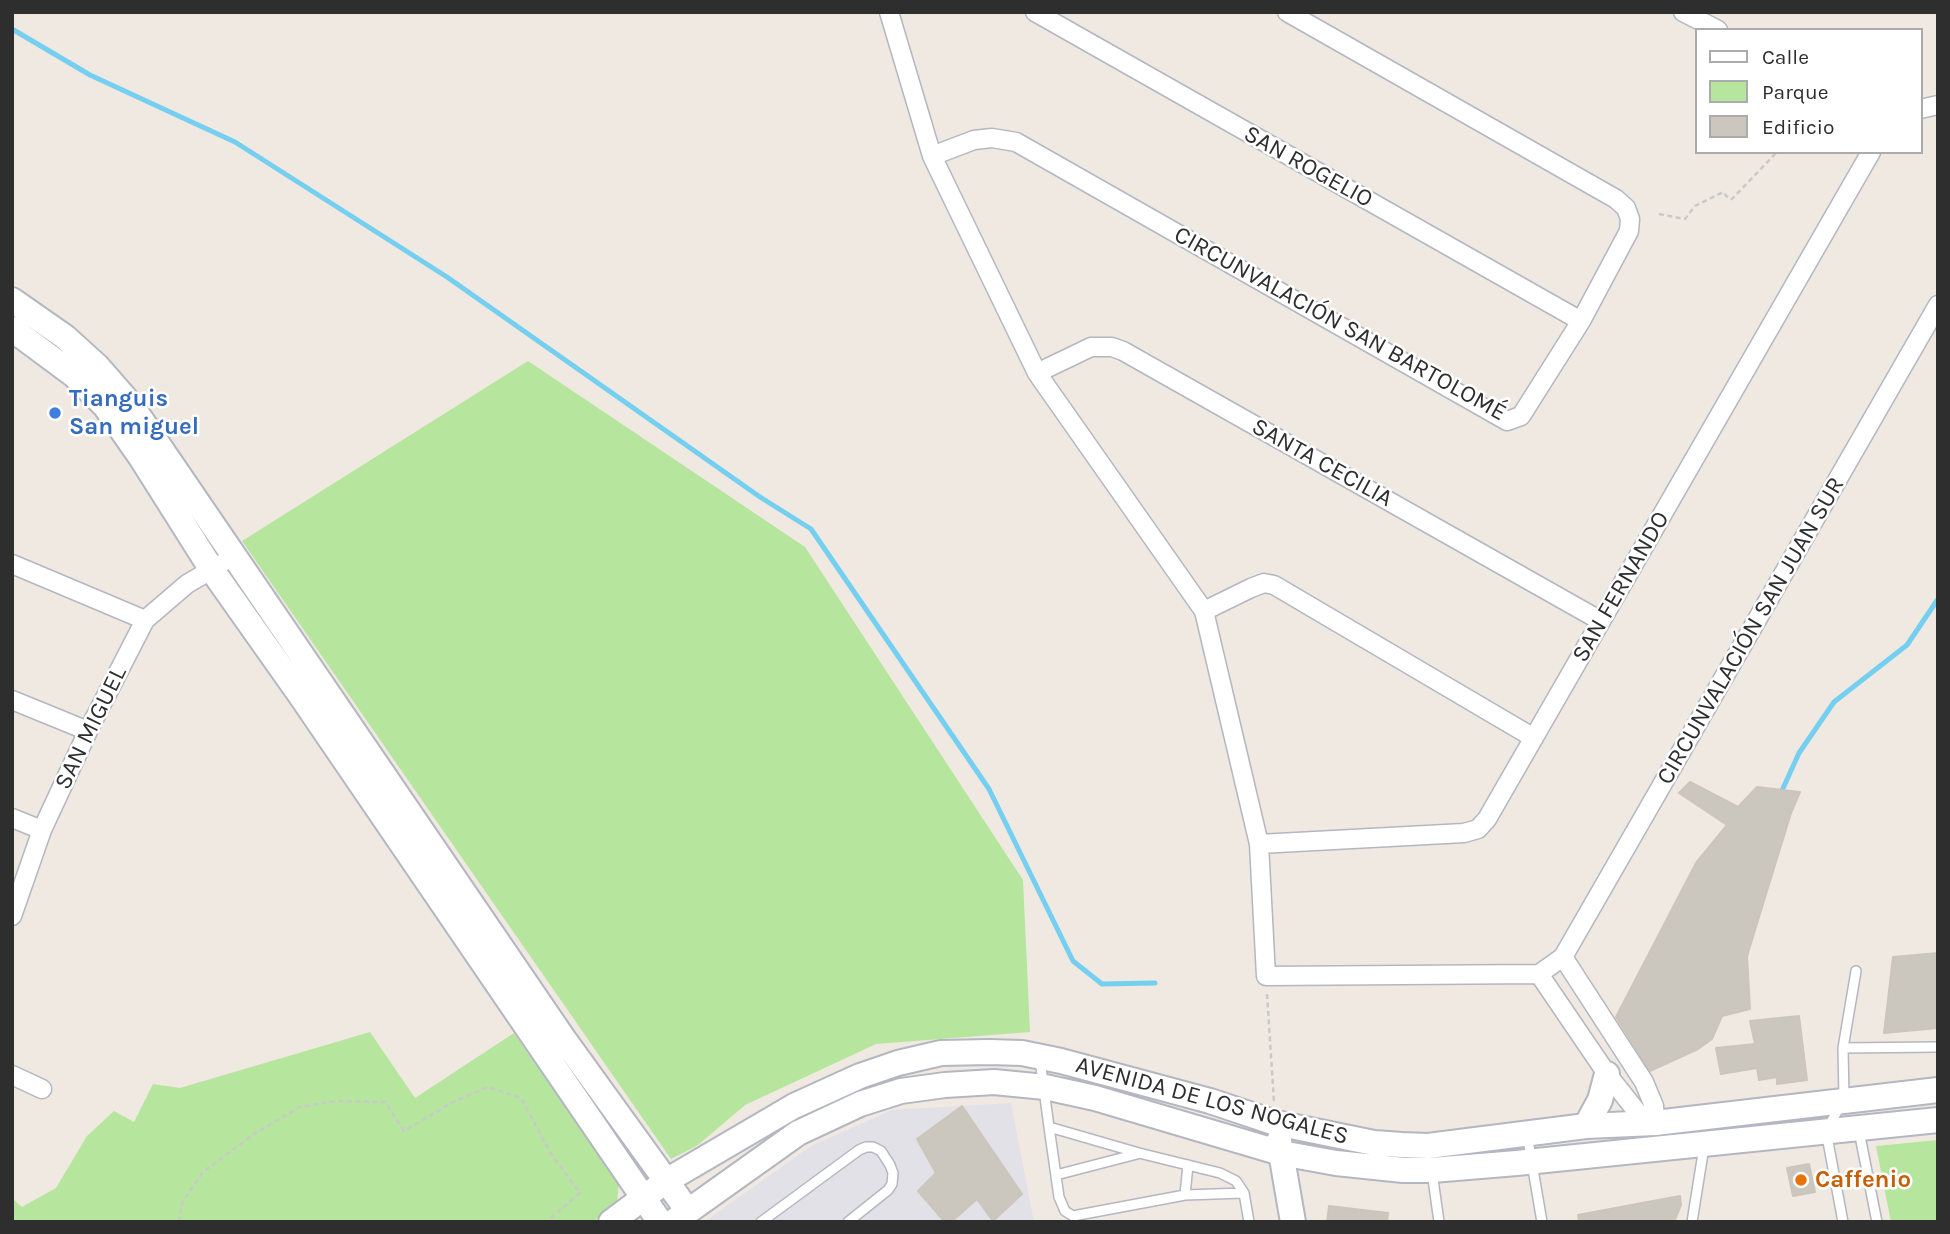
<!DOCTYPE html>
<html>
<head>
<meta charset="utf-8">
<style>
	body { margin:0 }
	#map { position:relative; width:1950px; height:1234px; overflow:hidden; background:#efe9e1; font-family:Karla,sans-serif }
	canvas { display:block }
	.frame { position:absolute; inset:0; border:14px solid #2e2e2e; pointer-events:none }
	.legend { position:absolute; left:1695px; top:28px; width:228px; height:126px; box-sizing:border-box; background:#fff; border:2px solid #ababab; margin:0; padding:9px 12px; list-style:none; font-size:21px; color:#2e2e2e }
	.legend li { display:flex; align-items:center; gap:14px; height:35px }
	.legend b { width:35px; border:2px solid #ababab }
</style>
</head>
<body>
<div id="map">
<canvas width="1950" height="1234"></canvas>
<div class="frame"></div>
<ul class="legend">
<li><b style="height:9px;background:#fff"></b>Calle</li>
<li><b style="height:19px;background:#b6e59e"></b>Parque</li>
<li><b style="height:19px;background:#cbc7bf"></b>Edificio</li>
</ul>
</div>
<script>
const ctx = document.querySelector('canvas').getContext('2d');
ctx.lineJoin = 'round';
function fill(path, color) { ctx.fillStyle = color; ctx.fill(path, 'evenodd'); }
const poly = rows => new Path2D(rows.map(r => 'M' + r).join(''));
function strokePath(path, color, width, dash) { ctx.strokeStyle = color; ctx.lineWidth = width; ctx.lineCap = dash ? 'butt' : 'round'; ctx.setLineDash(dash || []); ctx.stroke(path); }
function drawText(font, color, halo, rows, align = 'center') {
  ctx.font = font + ' Karla,sans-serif'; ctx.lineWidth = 5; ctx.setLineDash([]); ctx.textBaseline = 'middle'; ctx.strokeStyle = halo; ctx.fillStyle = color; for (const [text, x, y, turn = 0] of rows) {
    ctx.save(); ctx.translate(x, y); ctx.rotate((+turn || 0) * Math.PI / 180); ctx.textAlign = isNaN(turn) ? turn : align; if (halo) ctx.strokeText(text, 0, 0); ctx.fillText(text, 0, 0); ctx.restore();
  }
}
const industrial = poly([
	[1011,1103,1034,1222,704,1222,811,1146,892,1110]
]);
const green = poly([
	[528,361,805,547,1023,880,1030,1032,876,1044,745,1105,698,1145,671,1159,242,541],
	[370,1032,415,1098,514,1033,619,1184,617,1202,593,1222,12,1222,12,1198,22,1207,56,1188,87,1136,114,1111,134,1122,153,1084,180,1088],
	[1938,1140,1938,1222,1891,1222,1876,1146]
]);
const stream = poly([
	[12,29,90,75,235,142,447,277,760,497,811,529,989,789,1073,961,1102,984,1155,983],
	[1780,795,1799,753,1834,702,1907,645,1938,599]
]);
const building = poly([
	[1690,782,1738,807,1757,787,1800,792,1791,813,1747,956,1750,1009,1722,1016,1712,1039,1698,1049,1650,1071,1616,1017,1696,863,1727,825,1679,793,1690,782],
	[1938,953,1938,1028,1884,1033,1893,957,1938,953],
	[1799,1016,1807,1080,1777,1084,1777,1077,1759,1080,1757,1068,1721,1074,1716,1048,1755,1044,1750,1021,1799,1016],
	[962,1106,1022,1194,993,1221,977,1199,951,1222,945,1222,918,1191,936,1173,917,1139,962,1106],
	[1809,1164,1815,1192,1793,1196,1787,1168,1809,1164],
	[1680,1196,1681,1205,1674,1222,1579,1222,1578,1215,1680,1196],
	[1329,1206,1388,1213,1387,1222,1327,1222,1329,1206]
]);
const path = poly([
	[1659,214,1685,219,1695,206,1723,192,1729,199,1732,199,1777,152],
	[1267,994,1274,1102],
	[179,1222,182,1203,203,1172,254,1134,300,1107,336,1101,385,1102,404,1131,453,1102,488,1087,521,1098,551,1154,580,1193,546,1222]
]);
const lane = poly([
	[1843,1048,1856,971],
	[1040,1060,1049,1127,1139,1153,1220,1173,1236,1181,1244,1193,1249,1222],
	[1049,1127,1059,1197,1065,1211,1073,1216,1185,1195,1188,1165],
	[1859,1131,1877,1222],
	[1527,1134,1542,1222],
	[1432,1172,1439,1222],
	[1056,1175,1137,1154],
	[1185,1195,1244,1193],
	[761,1222,859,1150,866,1147,873,1147,881,1151,890,1165,893,1173,892,1184,888,1190,848,1222],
	[1692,1222,1704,1147],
	[1843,1222,1826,1131,1844,1099,1843,1048,1938,1047]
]);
const street = poly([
	[889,12,932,156,1037,373,1204,611,1259,844,1266,976,1539,974,1563,957,1938,305],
	[1035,12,1581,321],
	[1683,12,1718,30],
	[1920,109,1938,105],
	[932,156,974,140,992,138,1016,142,1507,421,1521,416,1581,321,1629,231,1630,219,1626,208,1616,199,1287,12],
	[1037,373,1091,347,1112,347,1123,351,1601,621],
	[12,564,145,620],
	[1204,611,1251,588,1264,583,1274,585,1534,738],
	[12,700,88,731],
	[12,818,42,830],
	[1259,844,1464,833,1478,829,1487,819,1871,152],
	[12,916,42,830,88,731,145,620,187,584,221,564],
	[1563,957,1644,1082,1654,1106,1655,1123],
	[1539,974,1607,1074,1638,1113,1655,1123],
	[12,1075,42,1089]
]);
const secondary = poly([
	[12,300,65,337,97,366,131,405,563,1038,688,1211],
	[12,329,74,375,105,406,142,459,212,570,301,696,660,1222],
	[1586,1126,1600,1100,1607,1074],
	[1279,1141,1293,1222],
	[611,1222,666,1181,794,1106,860,1076,898,1063,941,1053,989,1052,1022,1053,1061,1061,1210,1101,1276,1123,1374,1143,1402,1145,1428,1146,1586,1126,1655,1123,1938,1090],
	[673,1222,798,1133,860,1104,901,1091,945,1085,994,1082,1045,1087,1095,1098,1281,1153,1336,1163,1403,1170,1432,1170,1517,1163,1938,1120]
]);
const markers = [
	[55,413,7,"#3f7fe0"],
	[1801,1180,7,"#e8710a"]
];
const streetNames = [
	["SAN ROGELIO",1308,167,29],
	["CIRCUNVALACIÓN SAN BARTOLOMÉ",1340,324,29],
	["SANTA CECILIA",1322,463,29],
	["SAN FERNANDO",1621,587,-60],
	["CIRCUNVALACIÓN SAN JUAN SUR",1751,631,-60],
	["SAN MIGUEL",91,728,-64],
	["AVENIDA DE LOS NOGALES",1212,1101,15]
];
const shopNames = [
	["Tianguis",69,399],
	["San miguel",69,427]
];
const foodNames = [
	["Caffenio",1815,1180]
];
fill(industrial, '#e3e1e8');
fill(green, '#b6e59e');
strokePath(stream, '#75cff0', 5);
fill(building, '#cbc7bf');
strokePath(building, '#cbc5ba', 2);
strokePath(lane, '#b4b7c1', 12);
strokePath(street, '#b4b7c1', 21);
strokePath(secondary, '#b4b7c1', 28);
strokePath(path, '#c9c9c9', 2.5, [5, 3.5]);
strokePath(lane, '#fff', 9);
strokePath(street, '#fff', 18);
strokePath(secondary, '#fff', 24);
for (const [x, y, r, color] of markers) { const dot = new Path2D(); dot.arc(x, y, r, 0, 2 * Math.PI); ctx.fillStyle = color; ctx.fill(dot); strokePath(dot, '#fff', 2.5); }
drawText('24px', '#2e2e2e', '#fff', streetNames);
drawText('bold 24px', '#366cbe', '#fff', shopNames, 'left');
drawText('bold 24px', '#c56008', '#fff', foodNames, 'left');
</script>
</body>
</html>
